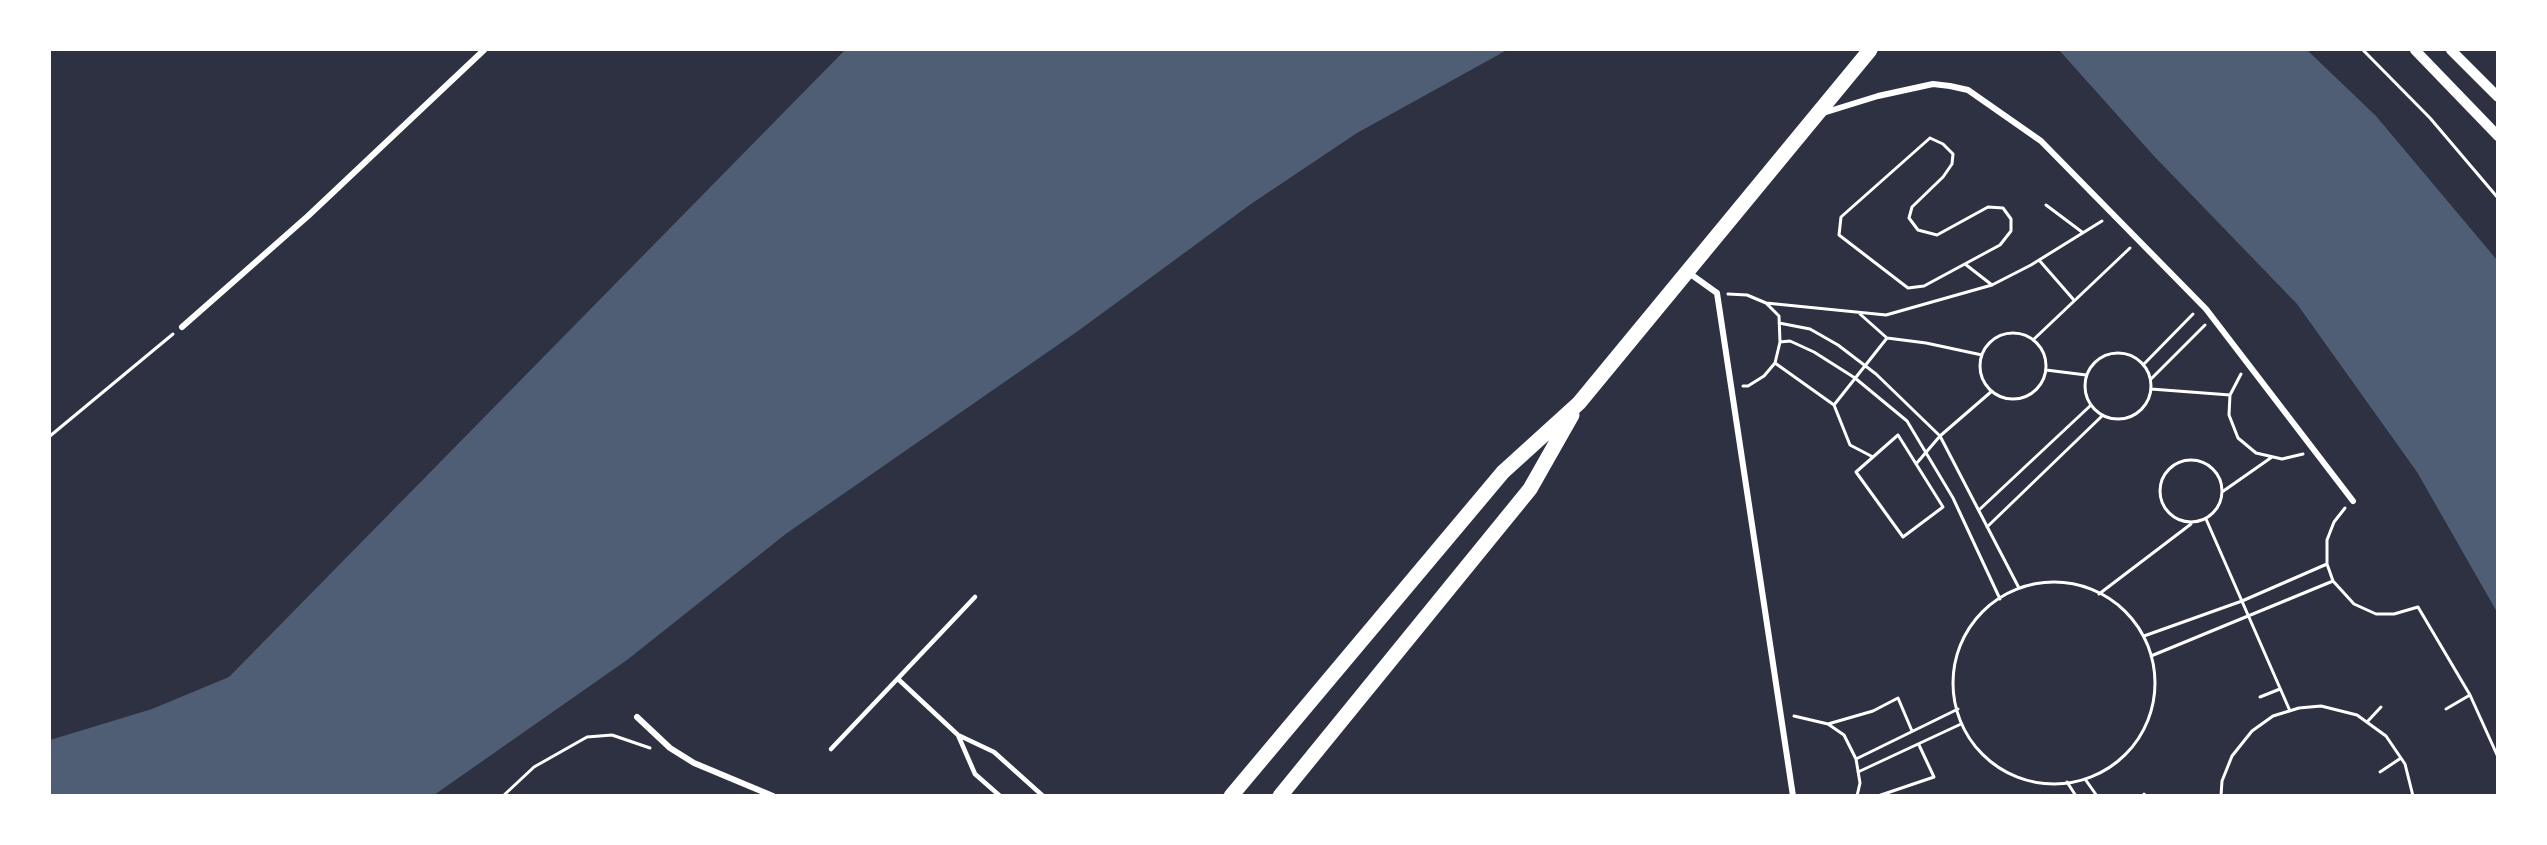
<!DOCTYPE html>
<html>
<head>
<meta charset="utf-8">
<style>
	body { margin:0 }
	#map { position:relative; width:2547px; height:845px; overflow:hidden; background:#2d3142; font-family:Signika,sans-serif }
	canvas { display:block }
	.frame { position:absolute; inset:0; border:51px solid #fff; pointer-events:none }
</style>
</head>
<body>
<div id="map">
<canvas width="2547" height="845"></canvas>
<div class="frame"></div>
</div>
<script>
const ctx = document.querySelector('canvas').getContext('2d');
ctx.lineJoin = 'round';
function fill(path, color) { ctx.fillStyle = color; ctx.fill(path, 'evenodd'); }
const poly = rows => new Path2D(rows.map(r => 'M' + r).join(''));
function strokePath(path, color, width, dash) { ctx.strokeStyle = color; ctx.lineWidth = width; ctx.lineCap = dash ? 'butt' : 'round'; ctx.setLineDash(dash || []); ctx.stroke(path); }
const water = poly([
	[845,50,1507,50,1357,133,1251,204,1078,331,787,533,627,660,434,795,50,795,50,740,152,709,229,677],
	[2059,50,2307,50,2376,116,2497,260,2497,612,2417,472,2297,304,2153,155]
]);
const path = poly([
	[2363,50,2430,118,2498,198],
	[1930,138,1943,144,1953,154,1952,164,1943,177,1912,207,1909,218,1918,230,1937,235,1988,207,2003,208,2011,219,2011,231,2000,245,1924,286,1908,288,1839,235,1841,217,1930,138],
	[2046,205,2082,232],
	[2039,260,2073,299],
	[1965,264,1992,285],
	[1728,294,1747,295,1766,303,1779,316,1780,342,1775,363,1764,376,1748,386,1743,386],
	[1766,303,1886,315,1992,285,2031,265,2102,221],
	[1860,314,1887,338,1926,343,1982,355],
	[1779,323,1810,329,1838,345,1876,374,1940,436,2019,588],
	'1980 366a33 33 0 1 1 66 0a33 33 0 1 1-66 0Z',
	[2033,340,2130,248],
	[1780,342,1790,341,1814,352,1855,378,1907,421,1953,498,2000,599],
	'2085 386a33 33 0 1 1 66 0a33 33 0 1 1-66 0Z',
	[1775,363,1834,405,1850,445,1873,457],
	[2144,364,2193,314],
	[2046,370,2086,375],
	[2241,374,2230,395,2229,415,2238,438,2256,453,2282,459,2303,454],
	[2151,379,2205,325],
	[2151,389,2230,395],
	[1834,405,1887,338],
	[1898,435,1943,507,1903,537,1856,472,1898,435],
	[50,436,173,334],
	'2160 491a31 31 0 1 1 62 0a31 31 0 1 1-62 0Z',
	[1916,464,1940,436,1992,391],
	[2222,492,2272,457],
	[2345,508,2334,522,2327,540,2327,564,2333,581,2354,604,2376,614,2394,614,2418,607,2470,695,2498,757],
	[1979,510,2090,406],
	[2206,519,2290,711],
	[1987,527,2102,416],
	'1953 683a101 101 0 1 1 202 0a101 101 0 1 1-202 0Z',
	[2099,594,2191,524],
	[2144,636,2242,601,2327,564],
	[2151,656,2333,581],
	[2260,697,2280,689],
	[2446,709,2470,695],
	[1794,716,1828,724,1844,735,1856,759,1860,783,1857,796],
	[2367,722,2381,707],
	[1828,724,1873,711,1898,698,1912,731],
	[1856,759,1958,709],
	[1858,772,1961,724],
	[2380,772,2401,758],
	[2085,779,2097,796],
	[2067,782,2076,796],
	[2144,794,2146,796],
	[503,796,534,767,587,737,612,735,650,748],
	[1878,796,1934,777,1919,745],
	[2221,796,2222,781,2232,756,2252,731,2273,716,2299,708,2321,706,2357,715,2386,736,2405,764,2413,796]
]);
const service = poly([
	[898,679,958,735,994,752,1043,796],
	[958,735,975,774,1000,796],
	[831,749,975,597]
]);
const minor = poly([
	[1823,113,1878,96,1933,84,1950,86,1968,90,2041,141,2206,309,2353,501],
	[1689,273,1717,293,1793,796],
	[182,327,308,216,484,50],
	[637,717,670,748,694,763,773,796]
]);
const tertiary = poly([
	[2415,50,2498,136],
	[2451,50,2498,97]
]);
const primary = poly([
	[1231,796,1503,472,1579,403,1870,50],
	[1280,796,1530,489,1572,415]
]);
fill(water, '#4f5d75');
strokePath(path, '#fff', 3);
strokePath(service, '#fff', 4.5);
strokePath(minor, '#fff', 6);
strokePath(tertiary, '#fff', 10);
strokePath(primary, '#fff', 15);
</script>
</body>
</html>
